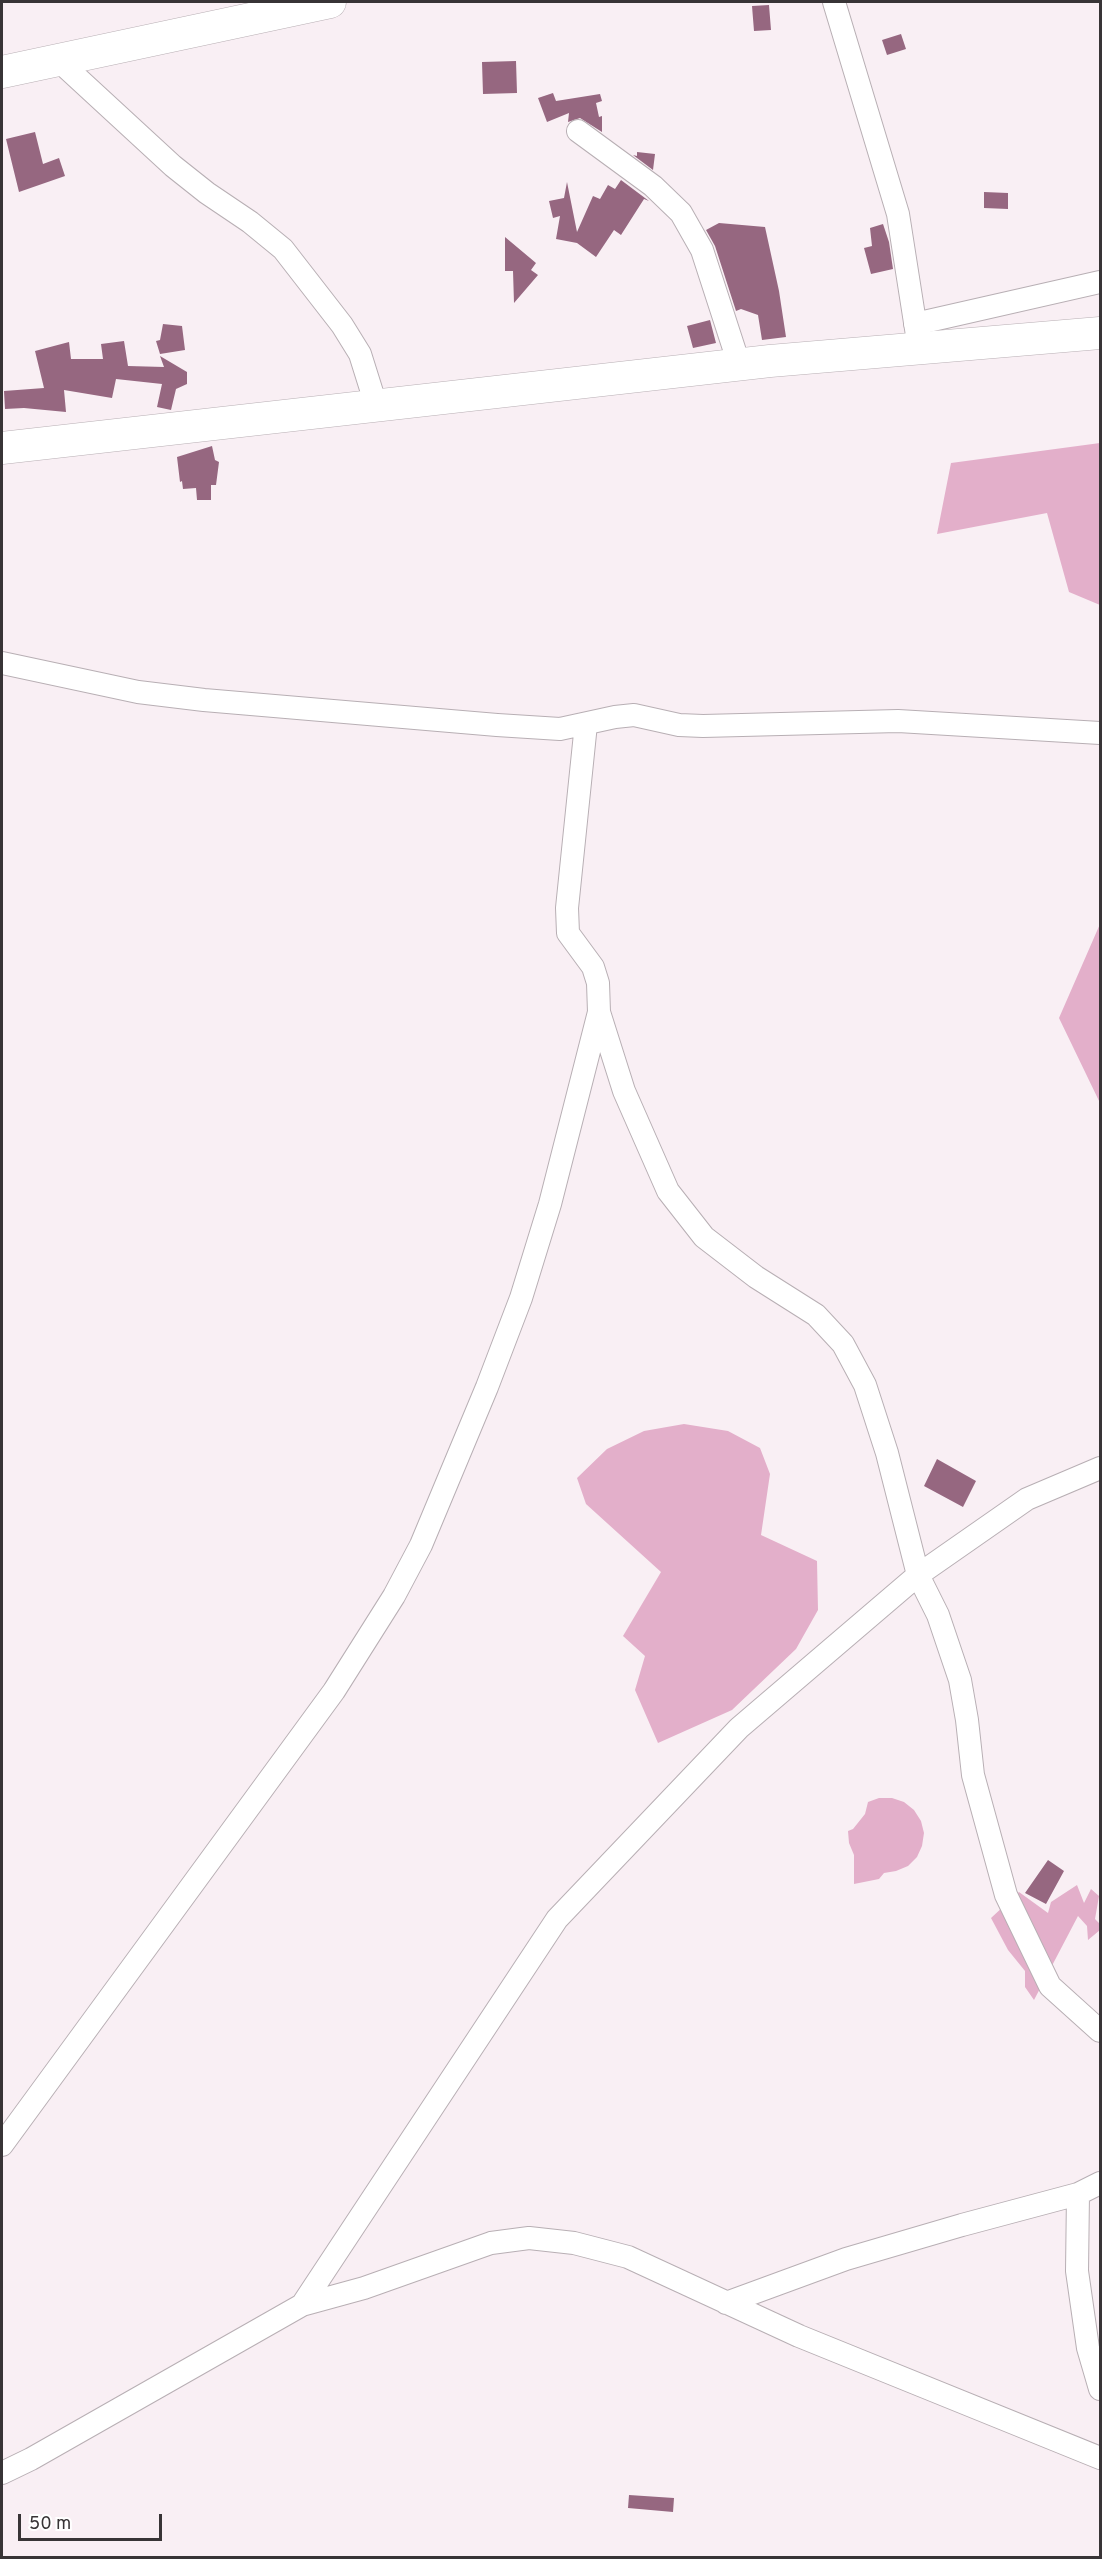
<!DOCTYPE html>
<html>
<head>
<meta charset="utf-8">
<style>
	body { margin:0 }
	#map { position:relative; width:1102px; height:2559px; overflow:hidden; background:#f9eff4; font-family:Overpass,sans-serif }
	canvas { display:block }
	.frame { position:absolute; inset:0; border:3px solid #383436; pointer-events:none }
	.scale { position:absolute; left:18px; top:2514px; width:144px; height:27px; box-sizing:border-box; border:3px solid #383436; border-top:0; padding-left:8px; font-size:18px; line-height:21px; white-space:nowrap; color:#383436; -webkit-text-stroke:4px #fff; paint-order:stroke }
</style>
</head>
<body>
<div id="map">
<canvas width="1102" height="2559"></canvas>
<div class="frame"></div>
<div class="scale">50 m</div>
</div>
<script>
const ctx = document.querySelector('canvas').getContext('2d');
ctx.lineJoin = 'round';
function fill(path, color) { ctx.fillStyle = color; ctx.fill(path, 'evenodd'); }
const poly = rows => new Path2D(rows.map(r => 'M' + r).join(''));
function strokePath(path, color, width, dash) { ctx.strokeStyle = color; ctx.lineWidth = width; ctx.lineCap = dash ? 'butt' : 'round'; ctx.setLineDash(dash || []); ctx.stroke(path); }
const forest = poly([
	[1100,443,1100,605,1069,592,1047,513,937,534,951,463],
	[1100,924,1100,1103,1059,1018],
	[684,1424,728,1431,760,1448,770,1474,761,1535,817,1561,818,1610,796,1649,732,1710,658,1743,635,1690,645,1656,623,1636,661,1572,586,1504,577,1478,607,1449,644,1431],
	[879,1798,892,1798,904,1802,914,1810,921,1821,924,1833,922,1846,917,1857,908,1866,896,1871,884,1873,879,1879,854,1884,854,1855,849,1843,848,1831,853,1829,865,1814,868,1802],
	[1077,1885,1084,1903,1091,1889,1099,1896,1095,1919,1100,1924,1100,1930,1088,1940,1087,1926,1078,1916,1034,2000,1025,1987,1025,1971,1008,1950,991,1918,1019,1892,1048,1913,1051,1902]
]);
const building = poly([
	[769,5,771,30,754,31,752,6],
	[901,34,906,49,887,55,882,40],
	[516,61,517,93,483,94,482,62],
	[553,93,556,101,600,94,602,101,596,103,599,117,602,116,602,132,580,118,568,122,569,113,547,122,538,98],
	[35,132,43,164,59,158,65,176,19,192,6,139],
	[637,152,655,154,653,170,633,155,637,156],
	[621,180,649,201,644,199,621,235,614,230,596,257,577,243,556,239,560,216,553,218,549,201,564,198,567,182,577,232,593,196,600,199,608,185,615,189],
	[984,192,1008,193,1008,209,984,208],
	[719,223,765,227,779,291,786,337,762,340,758,315,741,309,736,311,715,246,706,230],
	[883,224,889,242,893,269,871,274,864,248,872,246,870,228],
	[505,237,536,263,531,270,538,275,514,303,513,271,505,271],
	[710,320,716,343,693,348,687,326],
	[163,324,182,326,185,350,160,354,156,341,160,340],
	[124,341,128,366,164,367,160,356,187,372,187,384,176,389,171,410,157,407,162,384,116,379,112,398,64,390,66,412,24,408,5,409,4,391,44,388,35,351,69,342,71,359,103,359,101,344],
	[212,446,215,460,219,462,216,485,211,485,211,500,197,500,196,488,183,489,182,481,180,482,177,457],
	[937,1459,976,1481,963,1507,924,1486],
	[1048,1860,1064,1871,1046,1904,1025,1893],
	[629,2495,674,2498,673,2512,628,2508]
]);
const street = poly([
	[834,2,898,214,919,348],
	[58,60,173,166,207,193,250,222,283,249,342,325,360,354,376,405],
	[578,131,653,186,681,213,702,250,739,364],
	[915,324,1100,282],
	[2,663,138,692,204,700,497,725,560,729,615,717,634,715,679,725,703,726,898,721,1100,733],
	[586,724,567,908,568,933,593,967,598,983,599,1012,624,1091,668,1191,704,1237,756,1277,816,1315,843,1344,865,1385,887,1453,918,1575,938,1615,960,1680,967,1720,973,1775,1006,1895,1050,1986,1100,2031],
	[2,2145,334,1691,394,1596,421,1545,487,1387,521,1298,550,1204,599,1012],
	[1078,2194,1077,2271,1088,2348,1100,2389],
	[726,2303,846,2259,962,2225,1078,2194,1100,2183],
	[302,2305,557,1919,739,1728,918,1575,1027,1499,1100,1468],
	[2,2473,31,2459,302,2305,364,2288,491,2243,529,2238,574,2243,628,2257,799,2336,1100,2458]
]);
const secondary = poly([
	[2,72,330,2],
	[2,448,770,361,1100,333]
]);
fill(forest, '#e3afca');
fill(building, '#966780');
strokePath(street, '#b8afb4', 24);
strokePath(secondary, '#b8afb4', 33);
strokePath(street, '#fff', 22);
strokePath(secondary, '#fff', 32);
</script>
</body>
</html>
